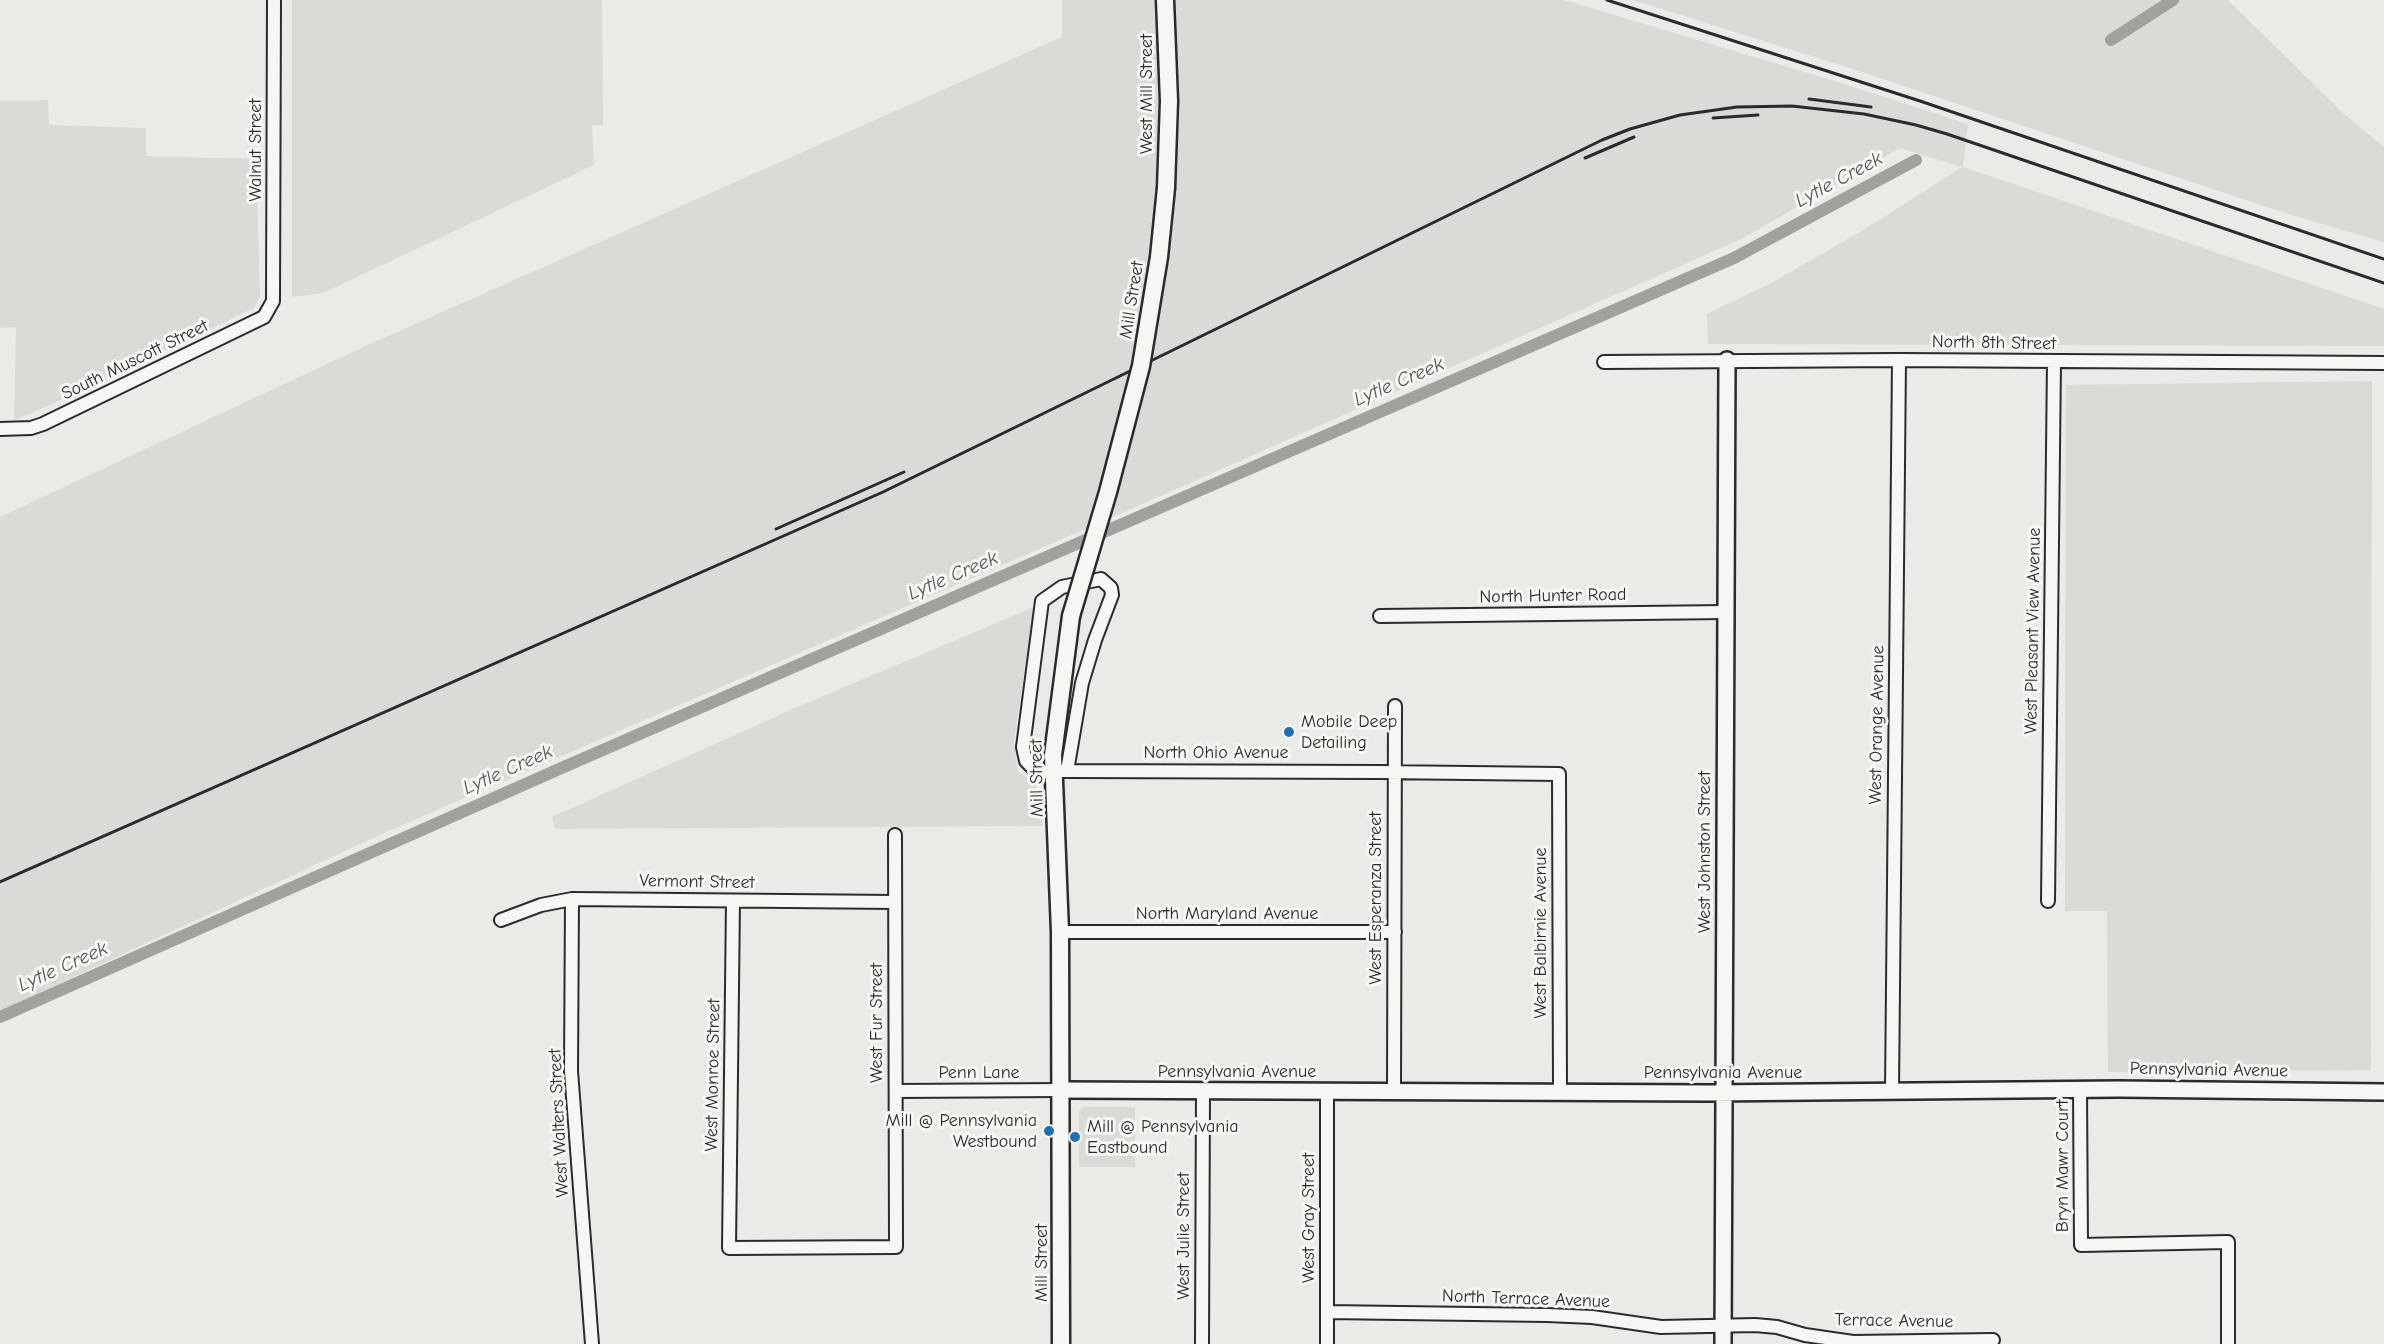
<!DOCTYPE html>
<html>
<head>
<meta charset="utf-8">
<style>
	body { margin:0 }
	canvas { display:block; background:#eaeae6 }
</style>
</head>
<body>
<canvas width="2384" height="1344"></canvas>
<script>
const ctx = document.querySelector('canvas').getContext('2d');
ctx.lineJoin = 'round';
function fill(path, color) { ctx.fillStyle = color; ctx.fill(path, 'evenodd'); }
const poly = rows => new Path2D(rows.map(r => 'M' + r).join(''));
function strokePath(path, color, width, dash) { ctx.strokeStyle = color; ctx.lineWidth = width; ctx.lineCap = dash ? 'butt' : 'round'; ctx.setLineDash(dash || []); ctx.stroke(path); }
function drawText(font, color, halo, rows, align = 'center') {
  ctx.font = font + ' "Comic Neue",sans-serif'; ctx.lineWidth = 6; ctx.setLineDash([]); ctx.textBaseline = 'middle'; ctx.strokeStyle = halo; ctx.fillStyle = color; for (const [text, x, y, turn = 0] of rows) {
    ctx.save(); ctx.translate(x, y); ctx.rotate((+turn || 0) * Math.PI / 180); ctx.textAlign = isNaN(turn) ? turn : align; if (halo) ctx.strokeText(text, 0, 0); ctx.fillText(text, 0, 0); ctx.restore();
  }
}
const built = poly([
	[292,0,602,0,603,125,592,125,594,165,323,293,292,297],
	[1062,0,1564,0,1838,82,1968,124,1963,167,2384,309,2384,346,1708,344,1707,314,1773,282,1865,229,1962,167,1900,148,1741,239,1122,513,384,833,0,1011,0,517,361,348,1062,37],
	[1633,0,2228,0,2342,112,2384,147,2384,242,2285,213,1853,69],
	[48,100,49,125,146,128,146,156,256,159,260,296,254,308,66,398,14,420,16,327,0,328,0,101],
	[2372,381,2371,1070,2108,1072,2107,911,2065,911,2066,385],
	[1034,607,1014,742,1018,772,1035,781,1043,826,555,829,552,817,795,708],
	[1082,1107,1135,1107,1135,1167,1079,1167,1079,1111]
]);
const canal = poly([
	[2111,40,2173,0],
	[0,1017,566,766,1734,258,1916,160]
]);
const minor = poly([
	[1604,362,1899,360,2384,363],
	[0,429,31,428,43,424,264,317,273,301,274,0],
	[1380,616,1726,612],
	[1067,771,1082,683,1095,640,1112,595,1111,588,1101,579,1062,587,1042,601,1023,747,1026,761,1035,770,1043,772,1053,771,1067,771,1379,772,1559,774,1560,1092],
	[572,899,571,1071,592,1344],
	[733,901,729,1248,896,1247,895,835],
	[2048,901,2054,361],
	[501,920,541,905,572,899,895,902],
	[1060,932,1395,932],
	[2080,1089,2081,1245,2228,1242,2228,1344],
	[896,1091,1062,1090],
	[1394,1091,1395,706],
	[1892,1091,1899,360],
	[1327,1092,1327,1344],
	[1327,1312,1547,1315,1592,1317,1661,1327,1755,1325,1777,1327,1805,1335,1853,1342,1993,1340],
	[1202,1344,1203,1092]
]);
const tertiary = poly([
	[1062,1090,1710,1093,2119,1089,2384,1092],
	[1723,1344,1727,360]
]);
const secondary = poly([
	[1165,0,1169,101,1166,188],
	[1061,1344,1060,932,1053,755,1071,616]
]);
const rail = poly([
	[1607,0,1920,101,2384,259],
	[1809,99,1871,107],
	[1713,118,1758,115],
	[1585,158,1634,137],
	[776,529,904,472],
	[0,882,883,492,1602,140,1630,129,1680,115,1737,107,1792,106,1864,114,1916,125,1947,134,2384,283]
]);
const secondaryBridge = poly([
	[1071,616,1108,492,1141,366,1159,257,1166,188]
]);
const markers = [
	[1289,732,6,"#1f6fb2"],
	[1049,1131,6,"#1f6fb2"],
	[1075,1137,6,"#1f6fb2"]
];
const streetNames = [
	["West Mill Street",1147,94,-90],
	["Walnut Street",256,150,-90],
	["Mill Street",1132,300,-81],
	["North 8th Street",1994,343,1],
	["South Muscott Street",135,360,-26],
	["North Hunter Road",1553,596,-1],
	["West Pleasant View Avenue",2033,631,-89],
	["West Orange Avenue",1877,725,-89],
	["North Ohio Avenue",1216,753],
	["Mill Street",1037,778,-91],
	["West Johnston Street",1705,852,-90],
	["Vermont Street",697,882,1],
	["West Esperanza Street",1376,898,-90],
	["North Maryland Avenue",1227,914],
	["West Balbirnie Avenue",1541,933,-90],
	["West Fur Street",877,1023,-90],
	["Pennsylvania Avenue",2209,1070,1],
	["Pennsylvania Avenue",1237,1072],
	["Penn Lane",979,1073],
	["Pennsylvania Avenue",1723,1073],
	["West Monroe Street",713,1075,-89],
	["West Walters Street",559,1123,-93],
	["Bryn Mawr Court",2063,1166,-90],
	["West Gray Street",1309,1218,-90],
	["West Julie Street",1184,1236,-90],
	["Mill Street",1042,1263,-90],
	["North Terrace Avenue",1526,1299,2],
	["Terrace Avenue",1894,1321,1]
];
const poiNames = [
	["Mobile Deep",1301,722],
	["Detailing",1301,743],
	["Mill @ Pennsylvania",1037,1121,"right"],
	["Westbound",1037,1142,"right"],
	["Mill @ Pennsylvania",1087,1127],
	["Eastbound",1087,1148]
];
const waterNames = [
	["Lytle Creek",1839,180,-28],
	["Lytle Creek",1399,382,-23],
	["Lytle Creek",953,576,-23],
	["Lytle Creek",508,770,-24],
	["Lytle Creek",63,967,-24]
];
fill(built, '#dadad6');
strokePath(canal, '#a1a19e', 12);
strokePath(minor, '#2b2b2b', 16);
strokePath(tertiary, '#2b2b2b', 20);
strokePath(secondary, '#2b2b2b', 21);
strokePath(minor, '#f6f6f2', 12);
strokePath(tertiary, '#f6f6f2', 15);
strokePath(secondary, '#f6f6f2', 16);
strokePath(rail, '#2b2b2b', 3);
strokePath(secondaryBridge, '#2b2b2b', 21, []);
strokePath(secondaryBridge, '#f6f6f2', 16);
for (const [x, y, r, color] of markers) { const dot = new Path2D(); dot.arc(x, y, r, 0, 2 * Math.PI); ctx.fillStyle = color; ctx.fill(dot); strokePath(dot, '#f6f6f2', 2); }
drawText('18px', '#2b2b2b', '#f6f6f2', streetNames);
drawText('18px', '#2b2b2b', '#f6f6f2', poiNames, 'left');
drawText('italic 20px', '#545453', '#f6f6f2', waterNames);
</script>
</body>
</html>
